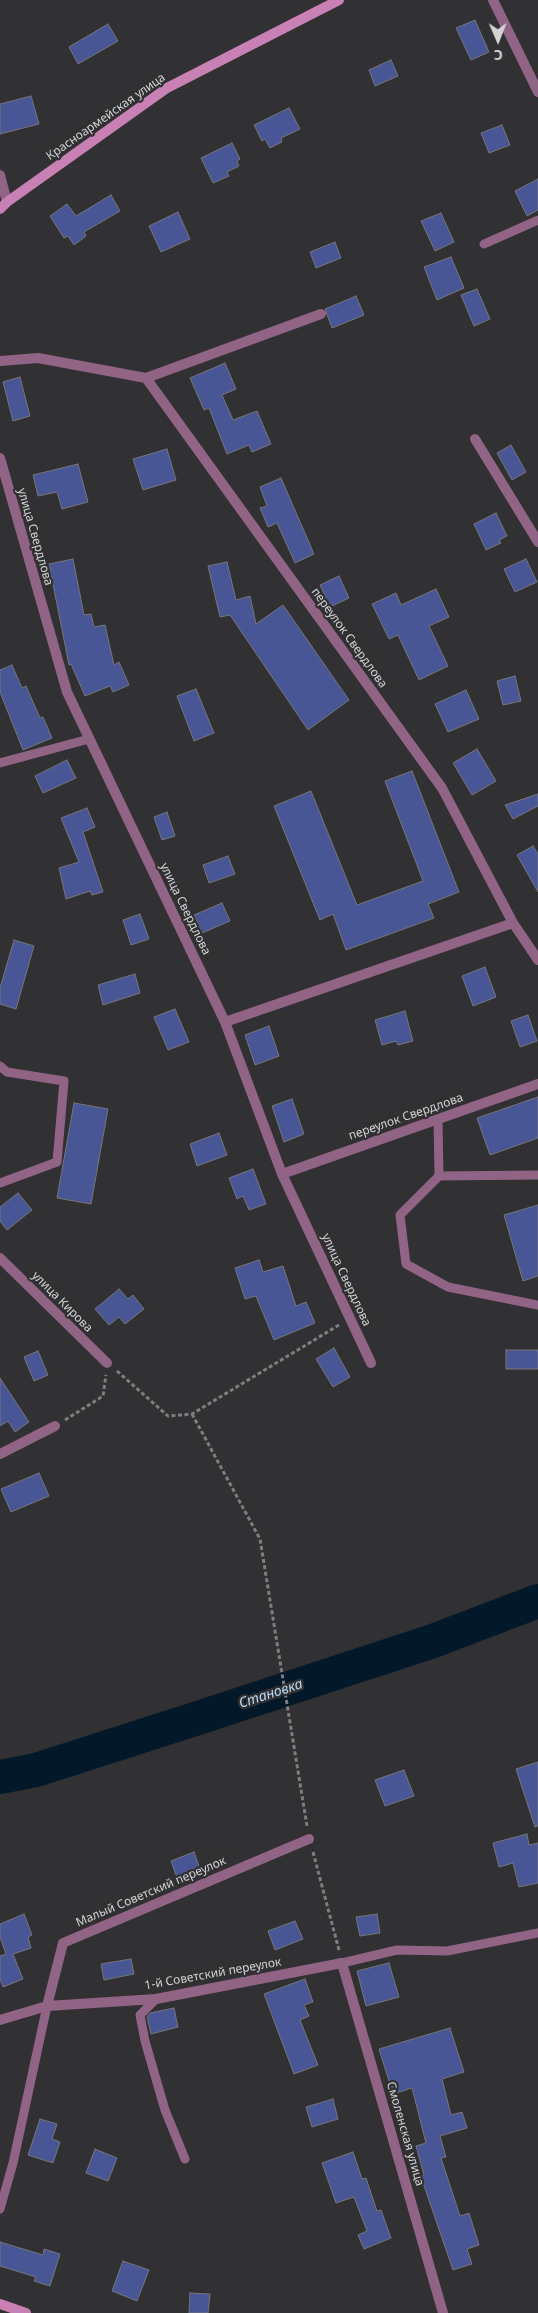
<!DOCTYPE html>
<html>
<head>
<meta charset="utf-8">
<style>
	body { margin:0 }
	#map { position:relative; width:538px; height:2313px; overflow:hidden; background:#313032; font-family:"Noto Sans",sans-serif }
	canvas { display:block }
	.north { position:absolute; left:473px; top:15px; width:50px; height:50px; -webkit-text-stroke:4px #313032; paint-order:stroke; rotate:179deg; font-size:14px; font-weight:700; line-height:20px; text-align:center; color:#d3d2d4 }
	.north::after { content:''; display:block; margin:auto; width:18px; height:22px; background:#d3d2d4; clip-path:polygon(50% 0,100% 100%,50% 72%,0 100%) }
</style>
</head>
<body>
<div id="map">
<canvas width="538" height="2313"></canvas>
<div class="north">С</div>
</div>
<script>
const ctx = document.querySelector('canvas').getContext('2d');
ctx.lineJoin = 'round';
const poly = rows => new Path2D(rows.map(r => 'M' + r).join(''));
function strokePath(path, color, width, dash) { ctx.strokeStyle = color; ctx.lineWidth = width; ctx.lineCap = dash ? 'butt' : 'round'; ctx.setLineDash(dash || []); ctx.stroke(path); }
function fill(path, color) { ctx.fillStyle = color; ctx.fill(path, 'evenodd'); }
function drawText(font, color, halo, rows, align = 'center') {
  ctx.font = font + ' "Noto Sans",sans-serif'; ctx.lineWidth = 4.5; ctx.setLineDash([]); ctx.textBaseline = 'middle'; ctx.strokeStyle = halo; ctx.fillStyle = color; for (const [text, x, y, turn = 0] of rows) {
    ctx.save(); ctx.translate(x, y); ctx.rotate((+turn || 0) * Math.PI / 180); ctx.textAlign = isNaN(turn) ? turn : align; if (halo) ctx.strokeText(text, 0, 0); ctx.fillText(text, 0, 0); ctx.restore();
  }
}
const river = poly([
	[0,1777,36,1770,198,1718,433,1641,538,1601]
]);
const building = poly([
	[475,20,489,52,471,60,456,28,475,20],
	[108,24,118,41,78,64,69,47,108,24],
	[391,60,398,76,375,86,369,70,391,60],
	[31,96,39,124,0,134,0,104,31,96],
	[289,108,300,129,281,138,282,142,270,148,265,139,262,141,254,125,289,108],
	[502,125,510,145,489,153,481,133,502,125],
	[232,143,240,159,237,161,239,166,227,172,229,176,213,183,201,158,232,143],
	[538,179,538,210,527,216,515,191,538,179],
	[111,195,120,211,84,232,86,236,74,245,68,236,64,238,50,216,67,204,76,216,111,195],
	[178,212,190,239,161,252,149,226,178,212],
	[441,213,454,242,435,251,421,221,441,213],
	[335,242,341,258,316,268,310,252,335,242],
	[451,257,464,288,437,300,424,267,451,257],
	[477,289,490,319,474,326,461,295,477,289],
	[356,296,364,315,332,328,325,309,356,296],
	[225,363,236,389,222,395,233,420,257,411,271,444,252,452,249,445,227,454,209,408,204,410,190,378,225,363],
	[20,377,30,416,13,421,3,382,20,377],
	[511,445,526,472,512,480,497,453,511,445],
	[167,449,176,480,143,490,133,459,167,449],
	[78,464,88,502,62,509,57,492,38,496,33,475,78,464],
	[281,478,314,554,295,563,277,523,268,527,260,508,267,506,260,487,281,478],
	[496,513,507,536,499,540,501,543,486,550,474,524,496,513],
	[73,559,84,615,91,614,94,627,105,625,114,665,119,662,129,685,113,692,110,686,85,696,71,664,69,665,49,564,73,559],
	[526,559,537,582,515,592,504,569,526,559],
	[227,562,236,600,250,596,256,624,283,605,349,700,308,730,230,615,220,617,208,566,227,562],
	[339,576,349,598,330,607,320,585,339,576],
	[436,589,449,617,429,626,448,666,419,680,398,635,389,639,372,604,396,593,401,605,436,589],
	[12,665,22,688,26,686,40,718,43,717,52,738,23,750,0,692,0,670,12,665],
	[515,676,521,701,503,705,497,681,515,676],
	[196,689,214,733,194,741,177,696,196,689],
	[466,690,479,719,448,732,435,704,466,690],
	[477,749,496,781,472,795,453,763,477,749],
	[67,760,76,778,43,793,35,776,67,760],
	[412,771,459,892,428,904,434,918,346,950,333,914,320,920,274,806,311,791,357,905,423,881,385,781,412,771],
	[538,794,538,806,513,819,505,805,538,794],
	[87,808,95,827,83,832,103,892,92,895,90,891,66,899,59,868,79,862,61,818,87,808],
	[167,812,175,836,162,840,154,817,167,812],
	[533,846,538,854,538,892,517,855,533,846],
	[228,856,235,874,209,883,203,865,228,856],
	[222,903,230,921,202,933,194,915,222,903],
	[140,914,149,939,131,945,123,920,140,914],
	[14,940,34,946,16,1009,0,1004,0,988,14,940],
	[485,967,496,997,473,1006,462,976,485,967],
	[135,974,140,993,103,1005,98,985,135,974],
	[175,1009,189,1042,168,1050,154,1017,175,1009],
	[405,1011,413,1041,398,1045,396,1041,382,1045,375,1020,405,1011],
	[528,1015,537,1041,520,1047,511,1021,528,1015],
	[269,1026,279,1056,255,1065,245,1035,269,1026],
	[538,1097,538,1138,490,1155,477,1118,538,1097],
	[292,1099,304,1134,284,1142,272,1106,292,1099],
	[74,1103,108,1109,91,1204,57,1198,74,1103],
	[219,1133,227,1155,197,1166,190,1144,219,1133],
	[253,1169,266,1204,249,1210,243,1196,237,1199,229,1178,253,1169],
	[18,1193,32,1210,7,1230,0,1221,0,1207,18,1193],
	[538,1205,538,1276,523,1281,504,1215,538,1205],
	[259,1260,263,1272,283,1266,296,1306,306,1302,315,1323,274,1340,256,1296,245,1299,235,1268,259,1260],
	[119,1289,128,1299,133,1295,144,1309,125,1324,119,1317,109,1325,95,1309,119,1289],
	[334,1348,350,1377,333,1387,316,1359,334,1348],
	[506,1350,538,1350,538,1369,506,1369,506,1350],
	[38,1351,48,1375,34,1381,24,1357,38,1351],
	[0,1378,29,1422,15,1432,8,1421,0,1426,0,1378],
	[39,1473,49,1496,11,1512,1,1489,39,1473],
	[538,1762,538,1826,535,1827,516,1769,538,1762],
	[404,1770,414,1796,385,1806,375,1780,404,1770],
	[527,1834,529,1845,538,1843,538,1883,519,1887,513,1863,499,1867,493,1843,527,1834],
	[194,1852,201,1872,178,1880,171,1861,194,1852],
	[24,1914,32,1935,28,1937,31,1948,13,1954,23,1979,3,1987,0,1979,0,1956,6,1954,0,1937,0,1924,24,1914],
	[377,1914,380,1933,360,1936,356,1917,377,1914],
	[295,1921,303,1939,275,1950,268,1931,295,1921],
	[131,1959,134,1974,104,1980,101,1964,131,1959],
	[389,1963,399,1997,366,2006,357,1971,389,1963],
	[305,1979,313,2002,304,2005,309,2016,300,2020,318,2065,294,2074,264,1994,305,1979],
	[174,2008,178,2027,151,2034,147,2017,150,2013,174,2008],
	[450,2028,464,2072,442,2079,451,2115,462,2112,467,2128,440,2136,446,2157,441,2158,460,2216,469,2213,479,2245,467,2249,472,2264,453,2270,421,2177,424,2175,416,2146,426,2143,412,2088,393,2094,379,2049,450,2028],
	[333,2099,338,2119,312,2127,306,2107,333,2099],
	[40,2119,57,2124,52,2139,60,2142,53,2163,28,2155,40,2119],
	[95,2149,117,2158,108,2181,86,2173,95,2149],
	[353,2152,362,2179,366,2178,377,2211,381,2210,391,2238,364,2249,358,2235,367,2231,354,2197,336,2203,322,2163,353,2152],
	[0,2242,43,2255,44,2249,60,2254,50,2286,34,2281,36,2277,0,2266,0,2242],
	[123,2261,149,2270,137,2301,112,2291,123,2261],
	[190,2293,210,2294,208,2313,189,2313,190,2293]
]);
const path = poly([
	[117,1371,168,1416,192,1414,339,1325],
	[192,1414,260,1539,307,1826],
	[65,1420,103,1396,106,1375],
	[313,1852,339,1950]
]);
const lane = poly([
	[484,244,538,220],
	[0,763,89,739],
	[0,1066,7,1072,64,1081,57,1162,0,1183],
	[438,1119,439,1176,400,1215,406,1264,448,1287,538,1305],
	[439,1176,538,1175],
	[342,1963,397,1950,447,1951,538,1933],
	[156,1999,140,2015,145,2041,165,2110,185,2159],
	[0,2209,13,2163,47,2006]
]);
const street = poly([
	[493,0,538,92],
	[0,175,7,202],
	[0,361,38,358,146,378,442,788,513,923,538,960],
	[146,378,321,314],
	[475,439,538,542],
	[0,458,67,692,225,1022,282,1174,371,1363],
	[225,1022,513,923],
	[282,1174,538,1084],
	[0,1258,107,1363],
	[0,1454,55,1426],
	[47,2006,63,1943,309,1839],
	[0,2020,47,2006,156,1999,342,1963,443,2313]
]);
const secondary = poly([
	[0,209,7,202,167,88,339,0],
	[0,2304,26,2313]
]);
const streetNames = [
	["Красноармейская улица",106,117,-35],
	["улица Свердлова",35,537,74],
	["переулок Свердлова",349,638,54],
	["улица Свердлова",185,909,64],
	["переулок Свердлова",406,1117,-19],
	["улица Свердлова",346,1280,65],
	["улица Кирова",62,1302,45],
	["Малый Советский переулок",151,1892,-23],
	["1-й Советский переулок",213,1974,-10],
	["Смоленская улица",405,2134,74]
];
const waterNames = [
	["Становка",271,1694,-18]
];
strokePath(river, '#031929', 34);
fill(building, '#495696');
strokePath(building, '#767679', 1);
strokePath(path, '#7e7d7f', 3, [4, 2.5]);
strokePath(lane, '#916485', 9);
strokePath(street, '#916485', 10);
strokePath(secondary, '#c880b5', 10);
drawText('12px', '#d3d2d4', '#313032', streetNames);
drawText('italic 14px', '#b6daf6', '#313032', waterNames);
</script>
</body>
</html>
